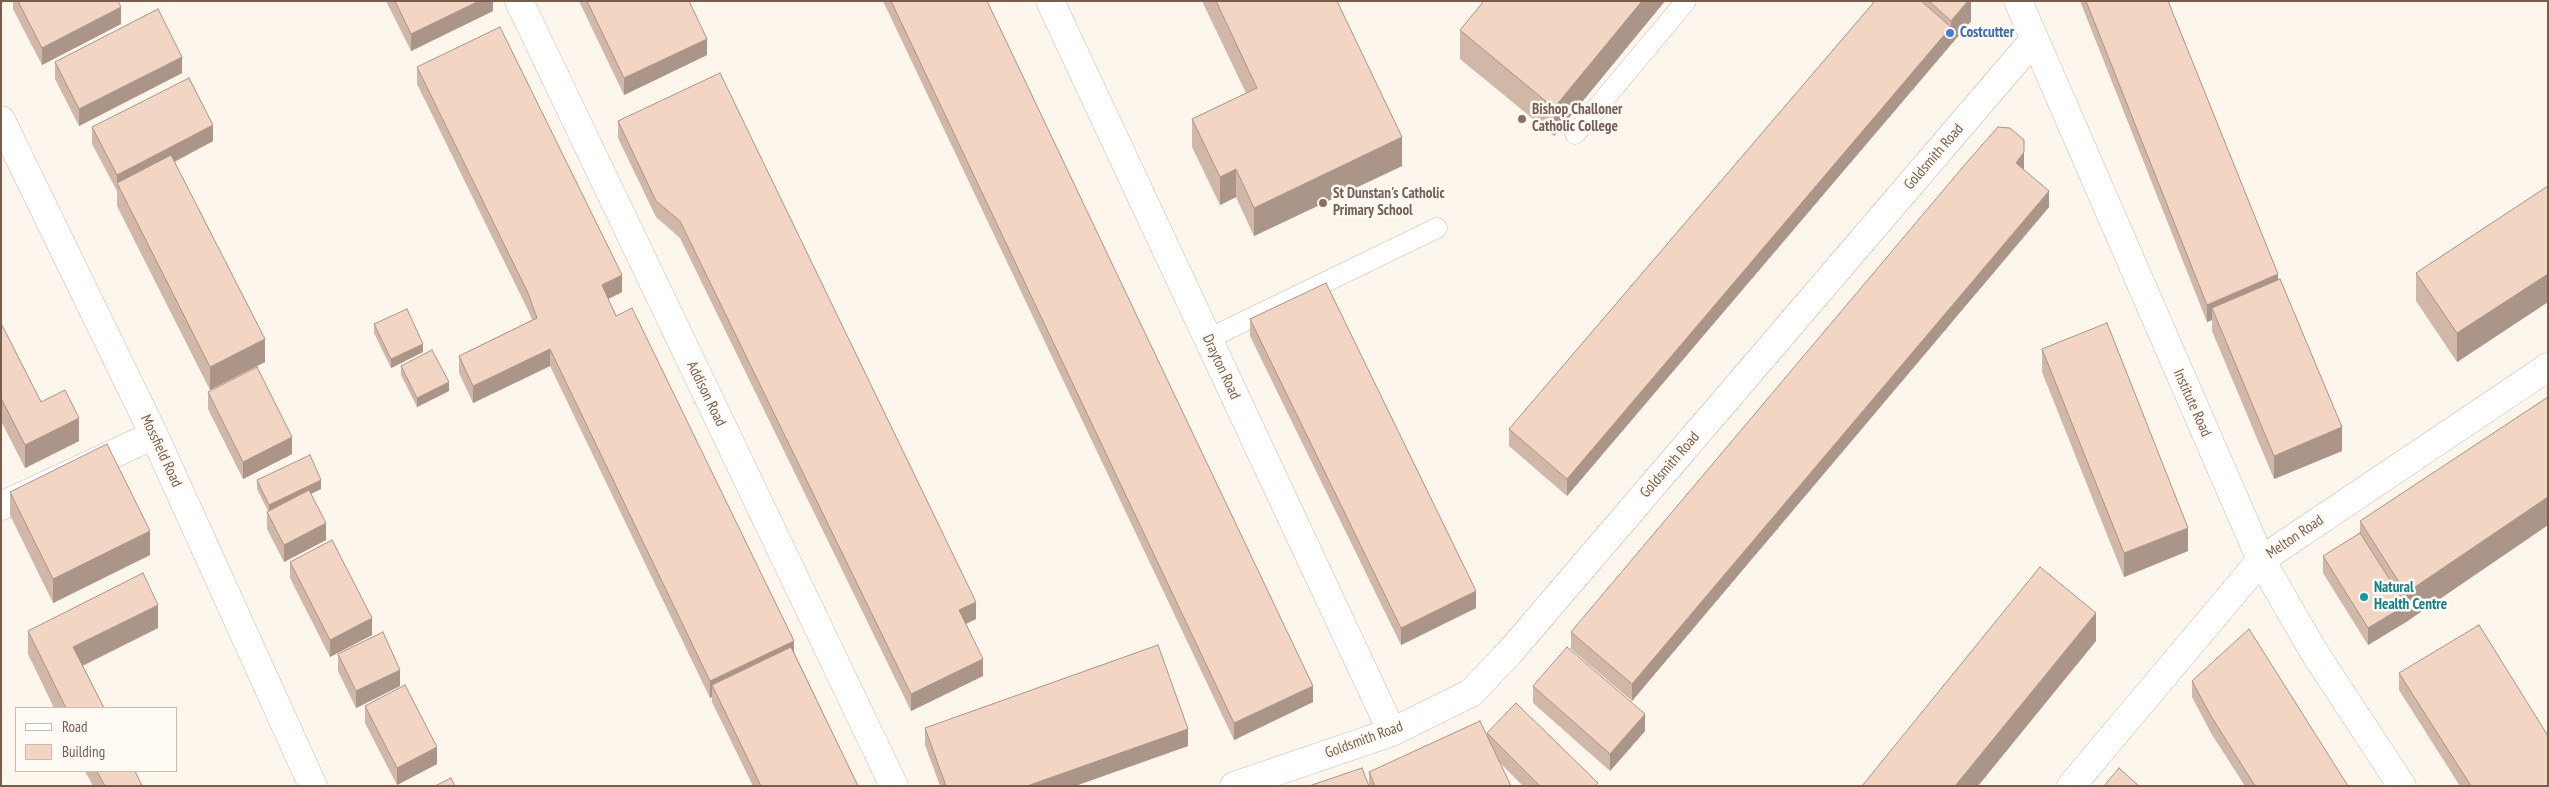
<!DOCTYPE html>
<html>
<head>
<meta charset="utf-8">
<style>
	body { margin:0 }
	#map { position:relative; width:2549px; height:787px; overflow:hidden; background:#fdf6ec; font-family:"PT Sans Narrow",sans-serif }
	canvas { display:block }
	.frame { position:absolute; inset:0; border:2px solid #7a5c4d; pointer-events:none }
	.legend { position:absolute; left:15px; top:707px; width:162px; height:65px; box-sizing:border-box; background:#fffaf3; border:1px solid #cabbb1; margin:0; padding:6px 9px; list-style:none; font-size:15px; color:#7a5c4d }
	.legend li { display:flex; align-items:center; gap:10px; height:25px }
	.legend b { width:25px; border:1px solid #cabbb1 }
</style>
</head>
<body>
<div id="map">
<canvas width="2549" height="787"></canvas>
<div class="frame"></div>
<ul class="legend">
<li><b style="height:6px;background:#fff"></b>Road</li>
<li><b style="height:14px;background:#f3d5c3"></b>Building</li>
</ul>
</div>
<script>
const ctx = document.querySelector('canvas').getContext('2d');
ctx.lineJoin = 'round';
const poly = rows => new Path2D(rows.map(r => 'M' + r).join(''));
function strokePath(path, color, width, dash) { ctx.strokeStyle = color; ctx.lineWidth = width; ctx.lineCap = dash ? 'butt' : 'round'; ctx.setLineDash(dash || []); ctx.stroke(path); }
function fill(path, color) { ctx.fillStyle = color; ctx.fill(path, 'evenodd'); }
function drawText(font, color, halo, rows, align = 'center') {
  ctx.font = font + ' "PT Sans Narrow",sans-serif'; ctx.lineWidth = 5; ctx.setLineDash([]); ctx.textBaseline = 'middle'; ctx.strokeStyle = halo; ctx.fillStyle = color; for (const [text, x, y, turn = 0] of rows) {
    ctx.save(); ctx.translate(x, y); ctx.rotate((+turn || 0) * Math.PI / 180); ctx.textAlign = isNaN(turn) ? turn : align; if (halo) ctx.strokeText(text, 0, 0); ctx.fillText(text, 0, 0); ctx.restore();
  }
}
const service = poly([
	[1575,134,1686,1],
	[1208,339,1437,228]
]);
const minor = poly([
	[1050,1,1392,732],
	[2018,1,2261,560,2314,652,2402,786],
	[1,120,154,435,313,786],
	[1,506,154,435],
	[1234,786,1392,732,1471,693,1510,652,2033,41],
	[2071,786,2261,560,2548,367]
]);
const secondary = poly([
	[519,1,894,786]
]);
const wall = poly([
	[13,1,118,1,121,24,42,65,13,9],
	[386,1,493,1,493,11,411,51],
	[579,1,689,1,707,55,624,95],
	[883,1,987,1,1313,702,1234,740],
	[1202,1,1337,1,1402,166,1254,236,1236,197,1220,205,1192,147,1192,119,1246,93],
	[1484,1,1665,1,1554,136,1460,59,1460,30],
	[1875,1,1971,1,1971,21,1567,496,1509,446,1509,429],
	[2080,1,2168,1,2278,280,2342,451,2274,479,2212,331,2212,320,2207,322],
	[55,62,182,73,79,126,55,79],
	[417,67,622,292,608,299,794,652,858,786,753,786,712,702,712,697,710,698,550,366,473,403,459,373,459,356,532,320,528,310,417,84],
	[618,121,976,619,966,624,983,676,911,711,680,238,656,217,618,138],
	[92,127,213,141,175,162,265,362,210,390,117,206,117,191,92,144],
	[2024,168,2024,170,2049,207,1632,701,1571,649,1571,632],
	[2548,186,2548,302,2457,362,2416,301,2416,273],
	[1250,319,1476,608,1401,645,1250,336],
	[1,323,41,402,79,441,25,468,1,421],
	[374,324,423,352,391,368,374,333],
	[2042,349,2188,551,2124,577,2042,372],
	[401,366,449,391,417,407,401,375],
	[208,392,292,454,243,479,208,409],
	[2548,397,2548,525,2406,622,2368,645,2323,573,2323,556,2360,533,2360,521],
	[257,480,321,489,311,494,326,540,284,562,267,529,267,512,268,511,257,489],
	[10,492,150,555,53,603,10,515],
	[290,562,372,635,330,657,290,578],
	[158,628,83,666,104,708,54,708,28,654,28,631],
	[338,654,400,686,356,708,338,671],
	[2399,673,2548,786,2460,786,2399,690],
	[2192,681,2348,786,2245,786,2211,733,2192,697],
	[1533,686,1645,731,1610,771,1533,703],
	[365,706,437,764,397,785,365,723],
	[925,728,1188,746,1075,786,940,786,925,745],
	[1487,733,1598,786,1523,786,1500,763,1511,786,1369,786,1369,772,1487,734],
	[85,771,135,771,142,786,93,786]
]);
const shadedWall = poly([
	[479,1,493,1,493,11,411,51,411,34],
	[1642,1,1665,1,1554,136,1554,108],
	[1968,1,1971,1,1971,21,1567,496,1567,479,1951,27,1951,21],
	[121,7,121,24,42,65,42,48],
	[707,39,707,55,624,95,624,78],
	[182,57,182,73,79,126,79,109],
	[213,125,213,141,120,190,117,183,117,175],
	[1402,137,1402,166,1254,236,1254,208],
	[2024,152,2024,168,2016,180,2016,163],
	[1236,169,1236,197,1220,205,1220,177],
	[2049,191,2049,207,1632,701,1632,684],
	[2278,274,2278,291,2212,308,2212,320,2207,322,2207,305],
	[2548,274,2548,302,2457,362,2457,333],
	[622,275,622,292,602,302,602,285],
	[265,339,265,362,210,390,210,367],
	[423,344,423,352,391,368,391,359],
	[550,349,550,366,473,403,473,386],
	[449,382,449,391,417,407,417,398],
	[79,418,79,441,25,468,25,445],
	[2342,427,2342,451,2274,479,2274,456],
	[292,437,292,454,243,479,243,462],
	[321,480,321,489,269,513,269,505],
	[2548,497,2548,525,2406,622,2368,645,2368,628,2406,605,2406,593],
	[326,523,326,540,284,562,284,545],
	[2188,528,2188,551,2124,577,2124,553],
	[150,531,150,555,53,603,53,579],
	[1476,591,1476,608,1401,645,1401,628],
	[976,602,976,619,959,627,959,610],
	[158,605,158,628,73,670,73,647],
	[2096,613,2096,641,1978,786,1955,786],
	[372,618,372,635,330,657,330,640],
	[794,641,794,658,712,685,712,697,710,698,710,681],
	[983,659,983,676,911,711,911,694],
	[400,670,400,686,356,708,356,691],
	[1313,686,1313,702,1234,740,1234,723],
	[1645,714,1645,731,1610,771,1610,754],
	[1188,729,1188,746,1075,786,1027,786],
	[437,747,437,764,397,785,397,768]
]);
const building = poly([
	[18,1,118,1,121,7,42,48,18,1],
	[395,1,479,1,411,34,395,1],
	[587,1,689,1,707,39,624,78,587,1],
	[891,1,987,1,1313,686,1234,723,891,1],
	[1216,1,1337,1,1402,137,1254,208,1236,169,1220,177,1192,119,1257,88,1216,1],
	[1484,1,1642,1,1554,108,1460,30,1484,1],
	[1875,1,1921,1,1951,27,1567,479,1509,429,1875,1],
	[1929,1,1968,1,1951,21,1929,1],
	[2086,1,2168,1,2278,274,2207,305,2086,1],
	[158,9,182,57,79,109,55,62,158,9],
	[500,27,622,275,602,285,616,316,632,308,794,641,710,681,550,349,473,386,459,356,537,318,528,293,417,67,500,27],
	[720,73,976,602,959,610,983,659,911,694,680,221,656,201,618,121,720,73],
	[189,78,213,125,117,175,92,127,189,78],
	[1998,127,2010,128,2024,140,2024,152,2016,163,2049,191,1632,684,1571,632,1968,161,1998,127],
	[171,155,265,339,210,367,117,183,171,155],
	[2548,186,2548,274,2457,333,2416,273,2548,186],
	[2280,279,2342,427,2274,456,2212,308,2280,279],
	[1326,283,1476,591,1401,628,1250,319,1326,283],
	[407,309,423,344,391,359,374,324,407,309],
	[1,323,41,402,65,390,79,418,25,445,1,398,1,323],
	[2107,323,2188,528,2124,553,2042,349,2107,323],
	[432,350,449,382,417,398,401,366,432,350],
	[257,367,292,437,243,462,208,392,257,367],
	[2548,397,2548,497,2406,593,2360,521,2548,397],
	[107,444,150,531,53,579,10,492,107,444],
	[310,455,321,480,269,505,257,480,310,455],
	[309,490,326,523,284,545,267,512,309,490],
	[2360,533,2406,605,2368,628,2323,556,2360,533],
	[332,540,372,618,330,640,290,562,332,540],
	[2040,567,2096,613,1955,786,1862,786,2040,567],
	[143,573,158,605,73,647,104,708,66,708,28,631,143,573],
	[2479,625,2548,736,2548,786,2471,786,2399,673,2479,625],
	[2249,629,2348,786,2255,786,2211,716,2192,681,2249,629],
	[383,632,400,670,356,691,338,654,383,632],
	[1158,645,1188,729,1027,786,946,786,925,728,1158,645],
	[791,647,858,786,761,786,712,685,791,647],
	[1567,647,1645,714,1610,754,1533,686,1567,647],
	[405,685,437,747,397,768,365,706,405,685],
	[1516,703,1598,783,1595,786,1540,786,1487,733,1516,703],
	[1480,721,1511,786,1375,786,1369,772,1480,721],
	[1362,768,1369,786,1309,786,1362,768],
	[2119,768,2139,786,2104,786,2119,768],
	[97,771,135,771,142,786,105,786,97,771],
	[451,778,455,786,435,786,451,778]
]);
const markers = [
	[1950,33,5,"#3f7fe0"],
	[1522,119,5,"#8d6e63"],
	[1323,203,5,"#8d6e63"],
	[2364,597,5,"#0f9aa8"]
];
const shopNames = [
	["Costcutter",1960,33]
];
const educationNames = [
	["Bishop Challoner",1532,110],
	["Catholic College",1532,127],
	["St Dunstan's Catholic",1333,194],
	["Primary School",1333,211]
];
const streetNames = [
	["Goldsmith Road",1934,157,-49],
	["Drayton Road",1221,367,65],
	["Addison Road",706,394,64],
	["Institute Road",2192,403,66],
	["Mossfield Road",161,451,65],
	["Goldsmith Road",1670,465,-49],
	["Melton Road",2295,537,-34],
	["Goldsmith Road",1364,740,-20]
];
const cultureNames = [
	["Natural",2374,588],
	["Health Centre",2374,605]
];
strokePath(service, '#d1beb0', 21);
strokePath(minor, '#d1beb0', 29);
strokePath(secondary, '#d6c0b0', 29);
strokePath(service, '#fff', 20);
strokePath(minor, '#fff', 28);
strokePath(secondary, '#fff', 28);
fill(wall, '#d1b7a8');
fill(shadedWall, '#aa9588');
fill(building, '#f3d5c3');
strokePath(building, '#aa9588', 1);
for (const [x, y, r, color] of markers) { const dot = new Path2D(); dot.arc(x, y, r, 0, 2 * Math.PI); ctx.fillStyle = color; ctx.fill(dot); strokePath(dot, '#fffaf3', 2); }
drawText('bold 15px', '#366cbe', '#fffaf3', shopNames, 'left');
drawText('bold 15px', '#785e54', '#fffaf3', educationNames, 'left');
drawText('15px', '#7a5c4d', '#fffaf3', streetNames);
drawText('bold 15px', '#0d838f', '#fffaf3', cultureNames, 'left');
</script>
</body>
</html>
